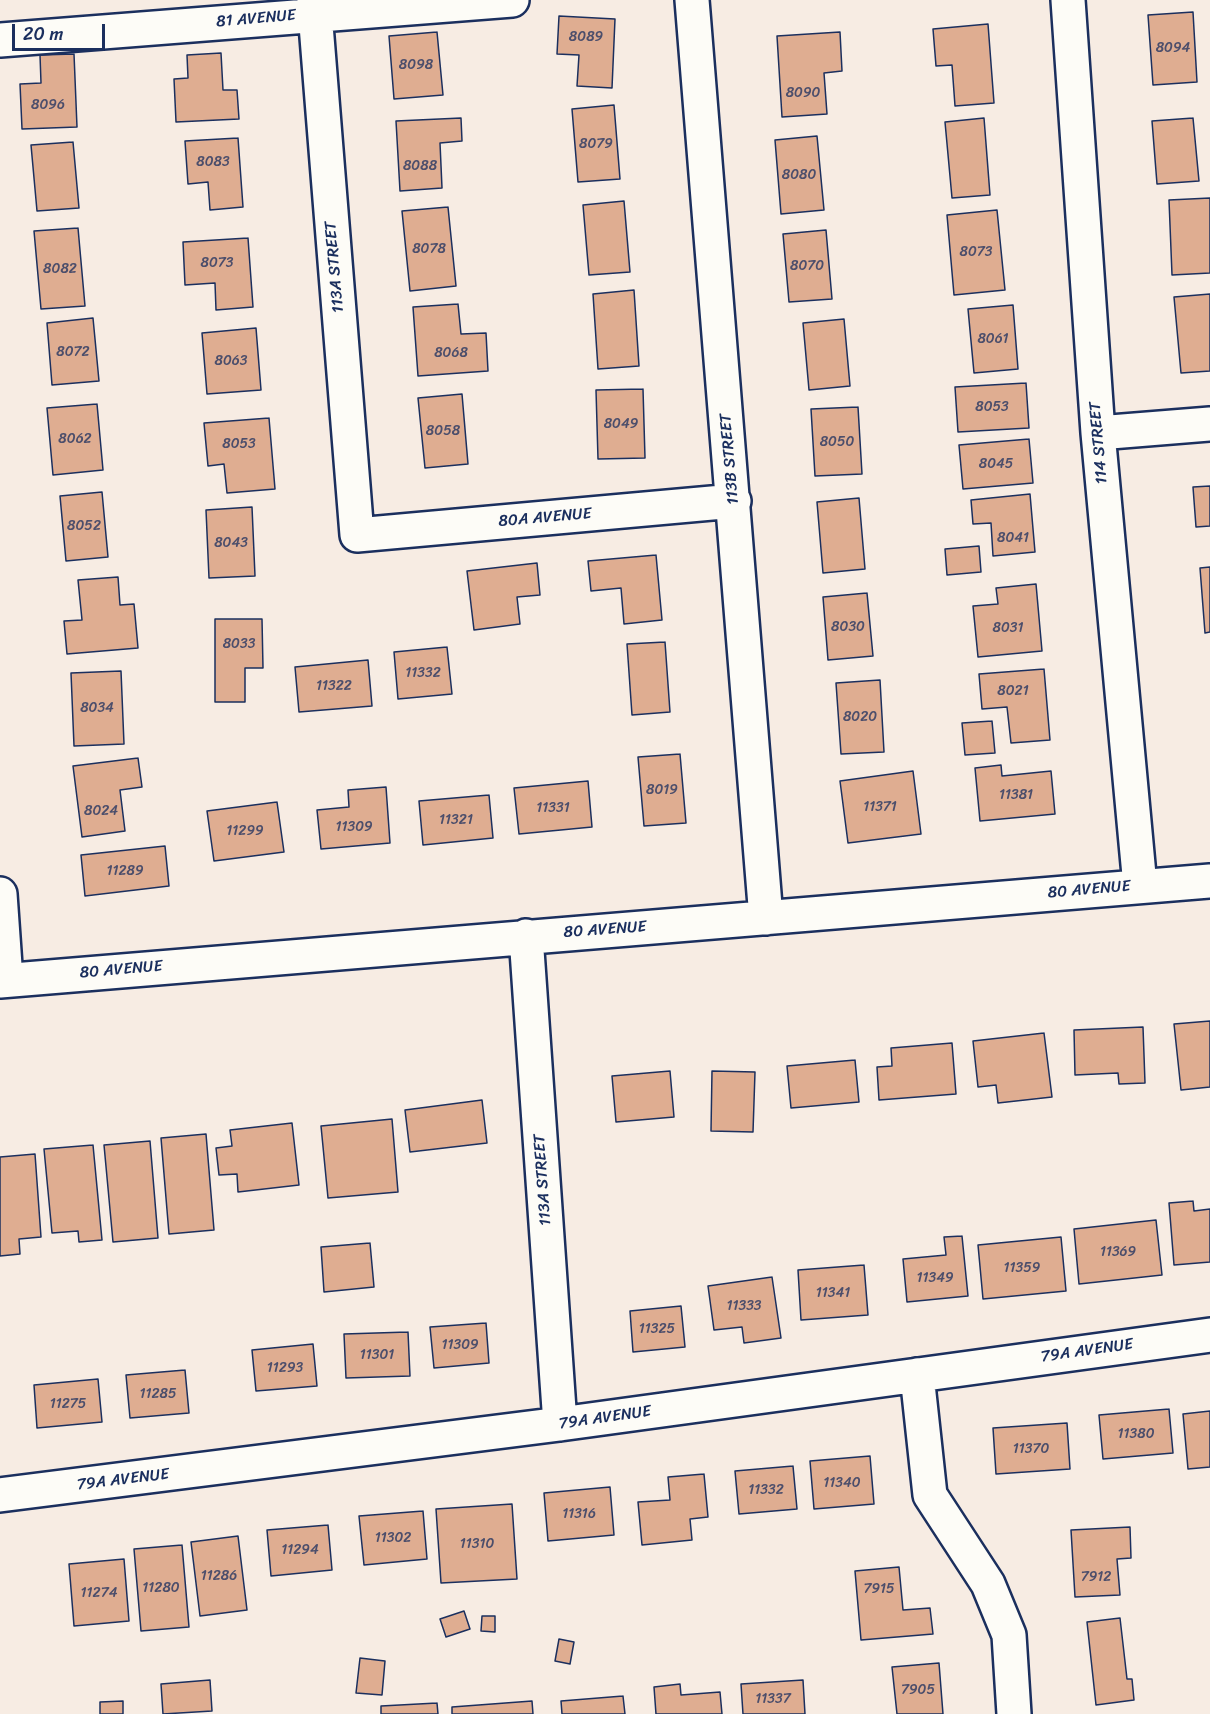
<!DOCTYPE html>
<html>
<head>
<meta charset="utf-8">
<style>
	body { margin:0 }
	#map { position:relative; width:1210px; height:1714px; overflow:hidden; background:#f7ece3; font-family:Sriracha,sans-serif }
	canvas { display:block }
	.scale { position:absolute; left:12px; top:24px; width:93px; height:27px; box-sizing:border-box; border:3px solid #1b2f5e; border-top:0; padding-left:8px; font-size:18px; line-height:21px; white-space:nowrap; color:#1b2f5e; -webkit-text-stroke:4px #fdfcf7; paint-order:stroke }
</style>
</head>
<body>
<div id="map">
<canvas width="1210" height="1714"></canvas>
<div class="scale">20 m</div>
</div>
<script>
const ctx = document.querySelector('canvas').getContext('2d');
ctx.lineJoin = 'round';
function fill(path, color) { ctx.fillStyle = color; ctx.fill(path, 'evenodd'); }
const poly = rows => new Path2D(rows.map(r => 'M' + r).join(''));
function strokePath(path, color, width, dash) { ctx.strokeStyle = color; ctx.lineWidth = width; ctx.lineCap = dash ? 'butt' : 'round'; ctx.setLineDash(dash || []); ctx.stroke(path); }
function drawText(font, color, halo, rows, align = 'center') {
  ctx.font = font + ' Sriracha,sans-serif'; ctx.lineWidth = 4.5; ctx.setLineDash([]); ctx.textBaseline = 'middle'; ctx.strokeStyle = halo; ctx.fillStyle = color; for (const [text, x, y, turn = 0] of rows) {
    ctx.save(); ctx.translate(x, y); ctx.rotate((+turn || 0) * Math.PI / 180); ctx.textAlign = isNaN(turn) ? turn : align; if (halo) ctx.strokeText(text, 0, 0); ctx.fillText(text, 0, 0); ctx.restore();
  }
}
const building = poly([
	[1193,12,1197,82,1153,85,1148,15,1193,12],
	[559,16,615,19,612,88,577,86,579,55,557,54,559,16],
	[988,24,994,103,955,106,952,65,936,66,933,29,988,24],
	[437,32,443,95,394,99,389,36,437,32],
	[840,32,842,71,824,73,827,114,782,117,777,36,840,32],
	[221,53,223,90,237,90,239,119,176,122,174,79,188,78,187,55,221,53],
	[74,54,77,127,22,129,20,84,41,83,40,55,74,54],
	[614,105,620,179,578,182,572,109,614,105],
	[461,118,462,141,440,143,442,188,400,191,396,121,461,118],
	[984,118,990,195,952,198,945,122,984,118],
	[1193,118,1199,181,1157,184,1152,121,1193,118],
	[817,136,824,210,781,214,775,140,817,136],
	[238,138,243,207,210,210,208,182,188,184,185,141,238,138],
	[73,142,79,208,37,211,31,145,73,142],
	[1210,198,1210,273,1172,275,1169,200,1210,198],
	[624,201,630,272,589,275,583,205,624,201],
	[448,207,456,286,410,291,402,211,448,207],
	[997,210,1005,290,954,295,947,215,997,210],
	[78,228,85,306,41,309,34,231,78,228],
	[826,230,832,299,789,302,783,234,826,230],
	[248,238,253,307,216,310,215,283,185,285,183,242,248,238],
	[634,290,639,366,598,369,593,294,634,290],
	[1210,294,1210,371,1181,373,1174,297,1210,294],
	[458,304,461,334,486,333,488,371,418,376,413,307,458,304],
	[1013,305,1018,369,974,373,968,309,1013,305],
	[93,318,99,381,52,385,47,323,93,318],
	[844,319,850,386,809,390,803,323,844,319],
	[256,328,261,390,207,394,202,333,256,328],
	[1026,383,1029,428,958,432,955,387,1026,383],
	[643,389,645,458,598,459,596,390,643,389],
	[462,394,468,464,425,468,418,398,462,394],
	[97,404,103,470,53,475,47,408,97,404],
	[858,407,862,474,815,476,811,409,858,407],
	[269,418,275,489,227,493,224,464,208,466,204,423,269,418],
	[1029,439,1033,483,963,489,959,445,1029,439],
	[1210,486,1210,526,1196,527,1193,487,1210,486],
	[102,492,108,557,66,561,60,496,102,492],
	[1030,494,1035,552,993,556,991,523,973,524,971,500,1030,494],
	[859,498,865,569,823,573,817,502,859,498],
	[252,507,255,576,209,578,206,510,252,507],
	[979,546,981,572,947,575,945,549,979,546],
	[656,555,662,620,624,624,621,588,591,591,588,561,656,555],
	[537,563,540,595,517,597,520,624,474,630,467,571,537,563],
	[1210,567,1210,632,1205,633,1200,568,1210,567],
	[118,577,120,605,134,604,138,648,67,654,64,621,82,620,78,580,118,577],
	[1036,584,1042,651,978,657,973,606,998,604,996,588,1036,584],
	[867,593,873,656,828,660,823,597,867,593],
	[215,619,262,619,263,668,245,668,245,702,215,702,215,619],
	[665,642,670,712,632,715,627,644,665,642],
	[447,647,452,694,398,699,394,652,447,647],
	[368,660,372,706,299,712,295,667,368,660],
	[1044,669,1050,740,1011,743,1007,707,982,709,979,674,1044,669],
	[121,671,124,744,74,746,71,673,121,671],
	[880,680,884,752,841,754,836,683,880,680],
	[992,721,995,753,965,755,962,723,992,721],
	[680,754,686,823,644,826,638,757,680,754],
	[138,758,142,787,120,790,125,831,82,837,73,766,138,758],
	[1001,765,1002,776,1051,771,1055,814,980,821,975,768,1001,765],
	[913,771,921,834,848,843,840,781,913,771],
	[588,781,592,827,519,834,514,788,588,781],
	[386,787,390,843,321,849,317,810,349,807,348,790,386,787],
	[489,795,493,838,423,845,419,801,489,795],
	[277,802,284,852,214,861,207,811,277,802],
	[165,846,169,886,85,896,81,855,165,846],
	[1210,1021,1210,1087,1181,1090,1174,1024,1210,1021],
	[1143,1027,1145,1083,1119,1084,1118,1073,1075,1075,1074,1030,1143,1027],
	[1044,1033,1052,1097,998,1103,996,1085,978,1087,973,1041,1044,1033],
	[952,1043,956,1094,879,1100,877,1067,892,1066,891,1048,952,1043],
	[855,1060,859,1102,791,1108,787,1066,855,1060],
	[670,1071,674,1117,616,1122,612,1076,670,1071],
	[712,1071,755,1072,753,1132,711,1131,712,1071],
	[482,1100,487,1143,410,1152,405,1110,482,1100],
	[392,1119,398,1192,328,1198,321,1126,392,1119],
	[292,1123,299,1185,238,1192,237,1174,219,1175,216,1148,232,1146,230,1130,292,1123],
	[206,1134,214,1230,169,1234,161,1138,206,1134],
	[150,1141,158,1238,113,1242,104,1145,150,1141],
	[93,1145,102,1240,79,1242,78,1231,52,1233,44,1149,93,1145],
	[35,1154,41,1237,19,1239,20,1254,0,1256,0,1157,35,1154],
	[1193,1201,1194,1211,1210,1209,1210,1262,1174,1265,1169,1203,1193,1201],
	[1156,1220,1162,1275,1079,1284,1074,1229,1156,1220],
	[962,1236,968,1296,907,1302,903,1259,946,1255,944,1237,962,1236],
	[1061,1237,1066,1291,983,1299,978,1245,1061,1237],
	[370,1243,374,1287,324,1292,321,1247,370,1243],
	[864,1265,868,1315,801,1320,798,1270,864,1265],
	[772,1277,781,1338,744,1343,742,1327,714,1330,708,1286,772,1277],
	[681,1306,685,1347,633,1352,630,1311,681,1306],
	[486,1323,489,1363,434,1368,430,1327,486,1323],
	[408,1332,410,1376,346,1378,344,1334,408,1332],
	[313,1344,317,1386,256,1391,252,1350,313,1344],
	[185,1370,189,1413,130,1418,126,1375,185,1370],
	[98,1379,102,1422,37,1428,34,1385,98,1379],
	[1169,1409,1173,1453,1103,1459,1099,1415,1169,1409],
	[1210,1411,1210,1467,1188,1469,1183,1414,1210,1411],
	[1067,1423,1070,1469,996,1474,993,1428,1067,1423],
	[870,1456,874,1504,814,1509,810,1461,870,1456],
	[793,1466,797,1509,739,1514,735,1471,793,1466],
	[704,1474,708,1517,690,1519,692,1540,642,1545,638,1502,670,1500,668,1477,704,1474],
	[610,1487,614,1535,548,1541,544,1493,610,1487],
	[512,1504,517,1579,441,1583,436,1509,512,1504],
	[423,1511,427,1559,364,1565,359,1516,423,1511],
	[328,1525,332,1570,271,1576,267,1530,328,1525],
	[1130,1527,1131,1558,1117,1559,1120,1595,1075,1597,1071,1530,1130,1527],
	[238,1536,247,1610,200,1616,191,1542,238,1536],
	[182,1545,189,1627,141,1631,134,1549,182,1545],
	[124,1559,129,1621,74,1626,69,1564,124,1559],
	[899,1567,903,1610,930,1608,933,1634,861,1640,855,1571,899,1567],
	[464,1611,470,1629,446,1637,440,1619,464,1611],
	[482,1616,495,1616,495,1632,481,1631,482,1616],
	[1120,1618,1127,1679,1132,1679,1134,1700,1096,1705,1087,1622,1120,1618],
	[559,1639,574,1642,570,1664,555,1661,559,1639],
	[360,1658,385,1661,382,1695,356,1693,360,1658],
	[939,1663,943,1714,897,1714,892,1667,939,1663],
	[210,1680,212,1711,163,1714,161,1684,210,1680],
	[803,1680,805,1714,743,1714,741,1684,803,1680],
	[680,1684,681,1695,720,1692,722,1714,656,1714,654,1687,680,1684],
	[623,1696,625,1714,562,1714,561,1701,623,1696],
	[123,1701,123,1714,100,1714,100,1702,123,1701],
	[532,1701,533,1714,452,1714,452,1707,532,1701],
	[437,1703,438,1714,381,1714,381,1706,437,1703]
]);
const minor = poly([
	[314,0,357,535,734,501],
	[692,0,766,918],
	[1068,0,1098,433,1140,886],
	[0,40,512,0],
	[1098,433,1210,424],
	[0,894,6,980],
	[526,936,560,1424],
	[0,981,1210,881],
	[917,1375,930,1495,988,1584,1009,1635,1014,1714],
	[0,1495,560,1424,1210,1335]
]);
const numberNames = [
	["8089",586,37],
	["8094",1173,48],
	["8098",416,65],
	["8090",803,93],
	["8096",48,105],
	["8079",596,144],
	["8083",213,162],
	["8088",420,166],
	["8080",799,175],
	["8078",429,249],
	["8073",976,252],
	["8073",217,263],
	["8070",807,266],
	["8082",60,269],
	["8061",993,339],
	["8072",73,352],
	["8068",451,353],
	["8063",231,361],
	["8053",992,407],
	["8049",621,424],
	["8058",443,431],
	["8062",75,439],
	["8050",837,442],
	["8053",239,444],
	["8045",996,464],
	["8052",84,526],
	["8041",1013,538],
	["8043",231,543],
	["8030",848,627],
	["8031",1008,628],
	["8033",239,644],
	["11332",423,673],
	["11322",334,686],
	["8021",1013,691],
	["8034",97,708],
	["8020",860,717],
	["8019",662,790],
	["11381",1016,795],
	["11371",880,807],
	["11331",553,808],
	["8024",101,811],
	["11321",456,820],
	["11309",354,827],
	["11299",245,831],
	["11289",125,871],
	["11369",1118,1252],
	["11359",1022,1268],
	["11349",935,1278],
	["11341",833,1293],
	["11333",744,1306],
	["11325",657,1329],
	["11309",460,1345],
	["11301",377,1355],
	["11293",285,1368],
	["11285",158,1394],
	["11275",68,1404],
	["11380",1136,1434],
	["11370",1031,1449],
	["11340",842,1483],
	["11332",766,1490],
	["11316",579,1514],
	["11302",393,1538],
	["11310",477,1544],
	["11294",300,1550],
	["11286",219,1576],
	["7912",1096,1577],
	["11280",161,1588],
	["7915",879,1589],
	["11274",99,1593],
	["7905",918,1690],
	["11337",773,1699]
];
const streetNames = [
	["81 AVENUE",256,19,-5],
	["113A STREET",335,267,-95],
	["114 STREET",1099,443,-95],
	["113B STREET",730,459,-95],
	["80A AVENUE",545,518,-5],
	["80 AVENUE",1089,890,-5],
	["80 AVENUE",605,930,-4],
	["80 AVENUE",121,970,-5],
	["113A STREET",543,1180,-94],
	["79A AVENUE",1087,1351,-8],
	["79A AVENUE",605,1418,-8],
	["79A AVENUE",123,1480,-7]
];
fill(building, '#dfad91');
strokePath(building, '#1b2f5e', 1.5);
strokePath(minor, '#1b2f5e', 38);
strokePath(minor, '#fdfcf7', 33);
drawText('14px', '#4c4e6b', null, numberNames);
drawText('16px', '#1b2f5e', '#fdfcf7', streetNames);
</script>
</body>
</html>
